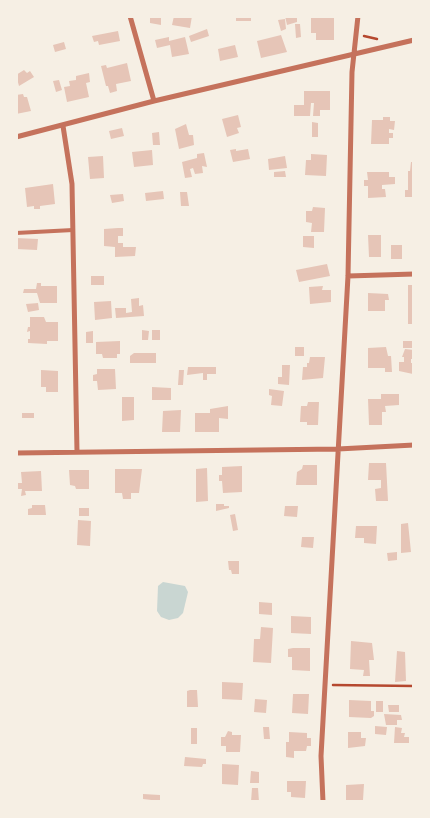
<!DOCTYPE html>
<html>
<head>
<meta charset="utf-8">
<style>
	body { margin:0 }
	#map { position:relative; width:430px; height:818px; overflow:hidden; background:#f6efe4; font-family:"Fira Sans Condensed",sans-serif }
	canvas { display:block }
	.frame { position:absolute; inset:0; border:18px solid #f6efe4; pointer-events:none }
</style>
</head>
<body>
<div id="map">
<canvas width="430" height="818"></canvas>
<div class="frame"></div>
</div>
<script>
const ctx = document.querySelector('canvas').getContext('2d');
ctx.lineJoin = 'round';
function fill(path, color) { ctx.fillStyle = color; ctx.fill(path, 'evenodd'); }
const poly = rows => new Path2D(rows.map(r => 'M' + r).join(''));
function strokePath(path, color, width, dash) { ctx.strokeStyle = color; ctx.lineWidth = width; ctx.lineCap = dash ? 'butt' : 'round'; ctx.setLineDash(dash || []); ctx.stroke(path); }
const water = poly([
	[163,582,185,586,188,592,183,613,178,618,169,620,161,617,157,611,158,586]
]);
const building = poly([
	[150,16,161,16,161,25,150,23],
	[174,16,192,16,190,28,172,25],
	[236,16,251,16,251,21,236,21],
	[285,16,297,16,297,22,287,25],
	[311,18,334,18,334,40,316,40,316,33,311,33],
	[285,19,286,29,281,31,278,20],
	[295,24,300,24,301,37,296,38],
	[207,29,209,36,191,42,189,36],
	[118,31,120,41,99,45,98,41,94,42,92,36],
	[281,35,287,52,261,58,257,41],
	[169,37,169,41,185,37,189,54,172,57,170,45,157,48,155,40],
	[64,42,66,49,55,52,53,45],
	[235,45,238,57,220,61,218,49],
	[127,63,131,81,116,84,117,91,110,93,108,86,106,86,101,66,106,65,107,68],
	[24,70,27,73,30,71,34,77,19,86,16,75],
	[89,73,90,82,86,83,89,97,67,102,64,87,70,86,69,81,76,80,76,76],
	[59,80,62,90,56,92,53,81],
	[304,91,330,91,330,110,320,110,320,116,313,116,314,103,311,103,310,116,294,116,294,105,304,105],
	[23,94,24,97,27,97,31,111,16,114,16,95],
	[238,115,241,127,237,128,239,133,227,137,222,119],
	[383,117,390,117,390,121,395,121,394,130,389,129,389,133,393,133,393,138,389,138,389,144,371,144,372,120,383,120],
	[312,122,318,123,318,137,312,137],
	[186,124,189,135,193,135,194,145,179,149,175,129],
	[122,128,124,136,111,139,109,131],
	[159,132,160,145,153,145,152,133],
	[236,149,236,151,248,149,250,159,233,162,230,150],
	[152,150,153,165,134,167,132,152],
	[204,153,207,167,202,166,203,173,195,174,193,168,190,169,192,177,185,178,182,162,197,158,197,154],
	[311,154,327,155,326,176,305,175,306,160,311,160],
	[103,156,104,178,90,179,88,157],
	[285,156,287,168,269,170,268,159],
	[411,162,414,162,414,197,405,197,405,190,408,190,408,171,410,171],
	[285,171,286,177,274,177,274,172],
	[367,172,389,172,389,177,395,177,395,184,382,185,382,189,385,189,386,197,368,198,368,186,364,186,364,180,368,180],
	[53,184,55,204,40,206,40,209,34,209,34,206,27,207,25,188],
	[163,191,164,199,146,201,145,193],
	[180,192,187,192,189,206,181,206],
	[123,194,124,201,112,203,110,195],
	[313,207,325,208,324,232,311,232,312,223,306,222,306,211,312,211],
	[118,228,123,228,123,236,118,236,118,243,123,243,123,247,136,247,135,256,115,257,115,247,104,246,104,229],
	[368,235,381,235,381,257,369,257],
	[303,236,314,236,314,248,303,247],
	[16,238,38,239,37,250,16,249],
	[391,245,402,245,402,259,391,259],
	[327,264,330,276,299,282,296,270],
	[91,276,104,276,104,285,91,285],
	[37,283,41,283,41,286,57,286,57,303,40,303,37,293,23,293,24,289,36,289],
	[408,285,414,285,414,324,408,324],
	[323,286,322,290,331,290,331,302,310,304,309,287],
	[368,293,388,294,389,300,385,300,385,311,368,311],
	[139,298,139,306,143,305,144,316,116,318,115,308,126,308,126,313,132,312,131,299],
	[111,301,112,318,95,320,94,302],
	[38,303,39,310,28,312,26,304],
	[30,317,44,317,46,322,58,322,58,341,47,341,47,344,28,343,28,339,30,339,30,331,27,332,28,327,30,327],
	[142,330,149,331,148,340,142,340],
	[152,330,160,330,160,340,152,340],
	[93,331,93,343,86,343,86,332],
	[120,341,120,354,117,354,117,358,103,358,102,354,96,354,96,342],
	[403,341,413,341,413,348,403,348],
	[295,347,304,347,304,356,295,356],
	[386,347,388,356,391,356,392,372,385,372,385,368,368,368,368,348],
	[405,349,414,350,414,359,411,359,411,363,414,363,413,374,399,371,399,362,404,362,404,357,402,357],
	[134,353,156,353,156,363,130,363,130,356],
	[310,357,325,357,323,378,302,380,303,367,307,367,307,363,309,363],
	[282,365,290,365,289,385,278,384,278,377,282,377],
	[188,367,216,367,216,374,207,374,207,380,203,380,203,373,187,375],
	[97,369,115,369,116,389,98,390,97,381,93,381,93,375,97,374],
	[41,370,58,371,58,392,46,392,46,387,41,387],
	[179,370,184,370,183,385,178,385],
	[152,387,171,388,171,400,152,400],
	[269,389,284,391,282,406,271,405,272,396,269,395],
	[381,394,399,394,399,405,385,406,386,412,382,412,382,425,369,425,368,399,381,399],
	[122,397,134,397,134,420,122,421],
	[308,402,319,402,318,425,307,425,307,422,300,422,301,406,307,406],
	[228,406,228,419,219,418,219,432,195,432,195,413,210,413,210,409],
	[181,410,180,432,162,432,163,411],
	[22,413,34,413,34,418,22,418],
	[369,463,386,463,388,501,376,501,375,489,381,488,381,480,368,480],
	[303,465,317,465,317,485,296,485,297,472,302,469],
	[242,466,242,492,223,493,222,481,219,481,219,475,222,475,222,467],
	[207,468,208,501,196,502,196,469],
	[115,469,142,469,139,493,131,493,131,499,123,499,122,493,115,493],
	[69,470,89,470,89,489,76,489,75,486,70,485],
	[41,471,42,491,25,491,26,495,21,496,22,489,18,489,18,483,22,483,21,472],
	[216,504,224,504,224,506,229,506,229,508,216,511],
	[32,505,45,505,46,515,28,515,28,509,32,508],
	[285,506,298,506,297,517,284,516],
	[79,508,89,508,89,516,79,516],
	[235,514,238,530,233,531,230,515],
	[78,520,91,521,90,546,77,545],
	[408,523,411,552,401,553,401,524],
	[356,526,377,526,376,544,364,543,364,538,355,538],
	[302,537,314,537,313,548,301,547],
	[397,552,397,560,388,561,387,553],
	[228,561,239,561,239,574,232,574,231,570,229,570],
	[259,602,272,603,272,615,259,614],
	[291,616,311,617,311,634,291,633],
	[261,627,273,628,271,663,253,662,254,639,260,639],
	[351,641,372,643,374,660,369,660,370,676,363,676,364,670,350,669],
	[293,648,310,648,310,671,292,670,292,657,288,657,288,649],
	[397,651,405,652,406,681,395,682],
	[222,682,243,683,242,700,222,699],
	[190,690,197,690,198,707,187,707,187,691],
	[293,694,309,694,308,714,292,713],
	[255,699,267,700,266,713,254,712],
	[349,700,371,701,371,711,374,711,374,716,371,718,349,717],
	[376,701,383,701,383,712,376,712],
	[388,705,399,705,399,712,389,712],
	[384,714,401,715,402,720,397,720,397,725,386,725],
	[375,726,387,727,386,735,375,734],
	[263,727,269,727,270,739,264,739],
	[395,727,402,728,401,733,405,733,404,737,409,737,409,743,394,743],
	[191,728,197,728,197,744,191,744],
	[228,731,232,732,232,735,241,735,240,752,226,752,226,746,221,746,221,737,225,737],
	[289,732,307,733,307,738,311,738,311,746,307,746,306,751,294,751,294,758,286,757,286,742,289,742],
	[348,732,361,732,361,738,366,738,365,746,348,748],
	[185,757,206,759,206,764,203,764,202,767,184,766],
	[222,764,239,765,238,785,222,784],
	[251,771,259,772,259,783,250,783],
	[287,781,306,781,305,798,291,797,291,792,287,792],
	[364,784,363,800,346,800,346,785],
	[252,788,258,788,259,802,251,802],
	[143,794,160,795,160,801,143,799]
]);
const path = poly([
	[364,36,377,39],
	[333,685,414,686]
]);
const service = poly([
	[16,233,73,230]
]);
const minor = poly([
	[130,16,154,101],
	[63,126,72,184,77,452],
	[16,137,154,101,414,40],
	[348,276,414,274],
	[16,453,338,449,414,445],
	[323,802,321,756,348,276,352,72,358,16]
]);
fill(water, '#c9d6d2');
fill(building, '#e6c5b7');
strokePath(path, '#b5482f', 2.5);
strokePath(service, '#c5725c', 4);
strokePath(minor, '#c5725c', 5);
</script>
</body>
</html>
